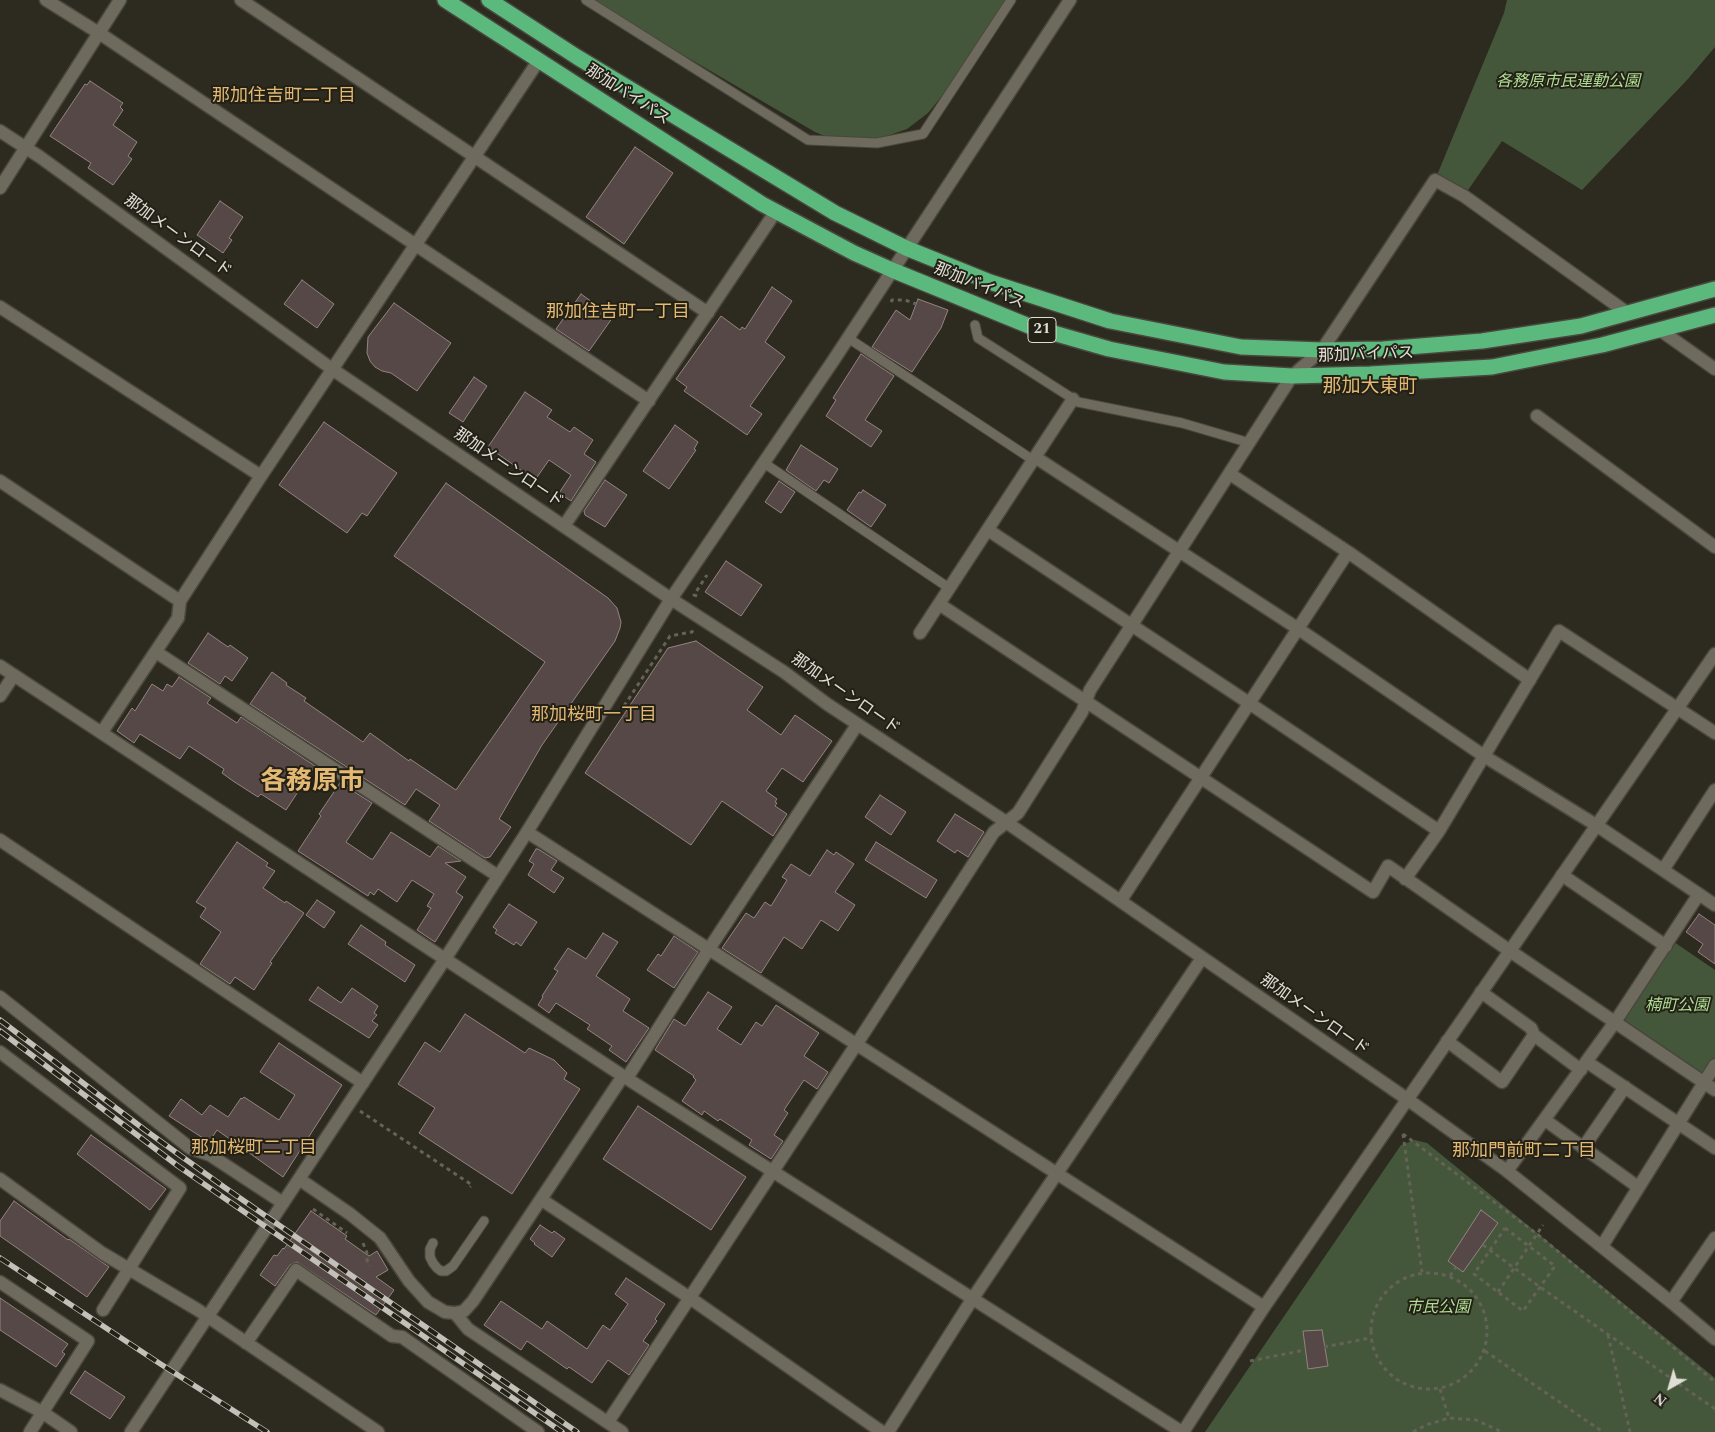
<!DOCTYPE html>
<html>
<head>
<meta charset="utf-8">
<style>
	body { margin:0 }
	#map { position:relative; width:1715px; height:1432px; overflow:hidden; background:#2d2a1f; font-family:Spectral,serif }
	canvas { display:block }
	.north { position:absolute; left:1645px; top:1362px; width:50px; height:50px; -webkit-text-stroke:4px #232016; paint-order:stroke; rotate:218deg; font-size:14px; font-weight:700; line-height:20px; text-align:center; color:#e0ded7 }
	.north::after { content:''; display:block; margin:auto; width:18px; height:22px; background:#e0ded7; clip-path:polygon(50% 0,100% 100%,50% 72%,0 100%) }
</style>
</head>
<body>
<div id="map">
<canvas width="1715" height="1432"></canvas>
<div class="north">N</div>
</div>
<script>
const ctx = document.querySelector('canvas').getContext('2d');
ctx.lineJoin = 'round';
function fill(path, color) { ctx.fillStyle = color; ctx.fill(path, 'evenodd'); }
const poly = rows => new Path2D(rows.map(r => 'M' + r).join(''));
function strokePath(path, color, width, dash) { ctx.strokeStyle = color; ctx.lineWidth = width; ctx.lineCap = dash ? 'butt' : 'round'; ctx.setLineDash(dash || []); ctx.stroke(path); }
function drawText(font, color, halo, rows, align = 'center') {
  ctx.font = font + ' Spectral,"Noto Sans JP",serif'; ctx.lineWidth = 4; ctx.setLineDash([]); ctx.textBaseline = 'middle'; ctx.strokeStyle = halo; ctx.fillStyle = color; for (const [text, x, y, turn = 0] of rows) {
    ctx.save(); ctx.translate(x, y); ctx.rotate((+turn || 0) * Math.PI / 180); ctx.textAlign = isNaN(turn) ? turn : align; if (halo) ctx.strokeText(text, 0, 0); ctx.fillText(text, 0, 0); ctx.restore();
  }
}
const green = poly([
	[589,0,1006,0,950,86,928,113,907,129,861,145,849,146,815,132],
	[1507,0,1715,0,1715,47,1687,80,1582,190,1502,141,1464,196,1435,180,1504,13],
	[1674,942,1715,970,1715,1058,1704,1074,1623,1019],
	[1415,1140,1427,1143,1715,1378,1715,1432,1205,1432,1401,1145]
]);
const building = poly([
	[90,81,123,103,120,107,123,110,113,125,137,142,128,156,132,159,113,185,88,168,91,163,50,136,85,84,87,85,90,81],
	[635,147,673,173,624,244,586,217,635,147],
	[220,201,243,217,229,238,232,240,223,253,197,235,220,201],
	[302,280,334,304,317,328,284,304,302,280],
	[772,287,792,301,765,342,785,357,750,406,762,414,747,435,684,391,687,387,676,379,721,316,740,330,742,327,745,329,772,287],
	[581,294,613,317,589,351,556,329,581,294],
	[918,299,948,310,941,328,912,372,872,347,896,310,910,320,918,299],
	[394,303,451,343,417,391,391,373,382,371,375,367,370,361,367,353,368,337,394,303],
	[861,354,894,376,865,420,882,431,871,447,826,416,836,400,833,398,861,354],
	[474,377,487,386,463,422,449,413,474,377],
	[525,392,552,410,547,417,570,432,574,427,593,440,584,454,596,462,571,501,559,493,571,475,549,460,535,480,488,447,525,392],
	[324,422,397,473,367,516,362,513,347,533,279,485,324,422],
	[675,425,698,442,694,449,696,450,669,489,643,471,675,425],
	[801,445,838,469,829,483,824,480,816,491,786,470,801,445],
	[605,480,627,495,605,527,585,515,584,511,605,480],
	[779,481,795,492,781,513,765,502,779,481],
	[446,483,608,598,617,608,621,622,620,628,615,641,542,745,499,819,511,827,490,857,485,858,429,821,440,805,416,789,405,805,250,704,272,672,287,683,286,685,306,698,304,701,363,742,370,733,409,761,410,759,456,790,545,662,394,556,446,483],
	[863,490,886,505,871,527,847,510,859,492,861,493,863,490],
	[726,561,762,585,741,616,705,592,726,561],
	[208,633,228,647,230,645,248,658,232,681,225,676,220,684,188,663,208,633],
	[696,641,763,687,747,710,781,735,795,715,832,741,803,782,782,768,766,791,777,799,775,802,777,803,775,806,787,814,773,836,722,801,691,845,585,773,668,648,696,641],
	[179,677,211,698,207,703,237,723,241,717,315,766,286,810,261,794,258,797,233,781,222,773,224,769,189,746,180,759,140,734,134,743,117,731,132,708,135,711,152,684,163,691,167,684,172,687,179,677],
	[340,783,372,803,346,842,371,859,373,859,391,832,430,857,438,846,461,861,445,863,466,877,456,892,463,897,435,942,417,930,431,908,427,906,434,894,412,880,397,902,378,889,374,895,370,892,368,896,298,851,321,816,319,814,340,783],
	[880,795,906,812,891,835,865,817,880,795],
	[955,814,984,832,968,857,957,850,955,853,937,841,955,814],
	[237,842,268,863,266,866,275,871,263,888,285,903,286,901,304,913,270,962,272,963,254,990,235,977,230,984,200,964,221,932,200,917,206,908,196,902,237,842],
	[876,842,937,880,926,898,865,860,876,842],
	[536,849,538,849,557,861,551,870,564,878,554,893,528,875,534,864,529,861,536,849],
	[827,850,834,855,836,852,854,864,835,892,855,905,838,931,821,920,802,949,784,937,761,973,722,948,746,913,754,918,765,902,771,906,787,880,782,877,791,864,810,876,827,850],
	[317,900,335,912,324,928,306,915,317,900],
	[509,904,537,922,521,946,516,942,514,945,495,933,497,930,493,927,509,904],
	[1699,914,1715,925,1715,964,1698,952,1703,944,1686,932,1699,914],
	[361,925,386,942,385,945,415,965,405,982,348,944,361,925],
	[603,933,618,942,596,976,630,999,623,1011,649,1028,626,1062,609,1050,612,1046,587,1029,590,1025,556,1003,549,1013,538,1005,543,997,542,996,558,971,554,969,568,948,586,959,603,933],
	[674,936,698,952,674,988,647,970,658,954,661,956,674,936],
	[318,987,341,1003,352,988,378,1006,374,1013,377,1015,372,1021,378,1025,369,1038,309,1000,318,987],
	[708,992,732,1007,717,1029,741,1045,756,1022,762,1026,776,1005,819,1033,804,1056,828,1072,817,1089,804,1080,784,1110,788,1113,774,1135,783,1141,771,1159,749,1145,752,1140,720,1119,718,1121,704,1111,702,1115,682,1101,696,1080,693,1077,694,1076,655,1050,674,1019,685,1026,708,992],
	[465,1014,525,1053,529,1048,554,1060,567,1073,564,1079,580,1089,512,1194,419,1133,435,1108,398,1084,425,1042,440,1052,465,1014],
	[279,1043,342,1085,283,1177,217,1130,209,1142,169,1116,181,1099,202,1115,210,1105,228,1117,241,1098,242,1099,244,1097,279,1120,295,1095,260,1072,279,1043],
	[638,1106,746,1177,711,1230,603,1159,638,1106],
	[91,1135,166,1189,150,1210,77,1154,91,1135],
	[14,1201,68,1240,69,1239,109,1267,87,1297,0,1236,0,1221,14,1201],
	[1481,1210,1498,1223,1463,1272,1448,1261,1481,1210],
	[311,1211,347,1236,345,1239,369,1256,377,1251,388,1270,376,1277,394,1290,376,1315,297,1262,290,1265,275,1286,260,1275,274,1255,277,1256,283,1248,284,1249,311,1211],
	[540,1225,552,1233,554,1231,565,1239,552,1257,534,1244,535,1243,530,1239,540,1225],
	[626,1278,665,1304,655,1319,657,1321,643,1341,649,1345,629,1375,608,1360,592,1383,569,1367,567,1369,527,1341,521,1350,484,1325,501,1301,542,1329,547,1321,587,1349,603,1325,610,1330,628,1304,615,1294,626,1278],
	[0,1298,68,1344,62,1352,65,1354,56,1367,0,1330,0,1298],
	[1322,1330,1328,1366,1308,1369,1303,1331,1322,1330],
	[85,1371,125,1397,110,1419,70,1393,85,1371]
]);
const path = poly([
	[891,302,892,300,905,300,916,304],
	[697,596,694,595,707,575],
	[624,706,670,636,692,632,693,630],
	[360,1111,472,1185,470,1187],
	[1403,1134,1537,1234,1715,1382],
	[1403,1134,1422,1272],
	[313,1209,347,1233],
	[1505,1228,1555,1266,1523,1311,1474,1274,1505,1228],
	[363,1243,367,1253,367,1260,370,1266],
	[1483,1245,1540,1287,1715,1409],
	'1371 1331a58 58 0 1 1 116 0a58 58 0 1 1-116 0Z',
	[1450,1276,1456,1267],
	[1498,1292,1543,1225],
	[1608,1335,1630,1432],
	[1324,1347,1370,1338],
	[1485,1351,1603,1432],
	[1250,1361,1305,1350],
	[1440,1389,1449,1418],
	[1413,1432,1426,1425,1449,1418,1476,1420,1502,1432]
]);
const lane = poly([
	[586,0,808,140,877,143,923,134,1011,0],
	[975,325,978,338,1078,402,1182,423,1250,443],
	[848,338,1033,460],
	[764,463,949,588],
	[433,1243,430,1249,430,1257,433,1263,437,1268,441,1271,446,1271,453,1266,484,1221]
]);
const street = poly([
	[46,0,99,33,649,401],
	[241,0,708,313],
	[0,188,120,0],
	[0,307,261,476],
	[1660,330,1715,369],
	[1537,416,1715,547],
	[1035,457,1297,628,1484,756,1596,825,1715,905],
	[1230,474,1348,552,1530,680],
	[0,481,180,601],
	[564,526,776,211],
	[988,530,1249,703,1439,831],
	[939,604,1373,892,1388,866,1510,951,1715,1090],
	[920,633,1073,399],
	[156,652,498,876],
	[0,666,445,959],
	[0,696,14,675],
	[102,732,178,618,180,601,261,476,539,60],
	[527,832,1264,1307],
	[0,840,363,1083],
	[1663,870,1715,790],
	[1562,875,1666,946],
	[1405,879,1439,831,1559,631,1715,733],
	[1121,900,1348,552],
	[1481,992,1531,1028,1534,1035,1581,1070],
	[0,997,190,1148,210,1155,283,1203],
	[1447,1041,1502,1082,1534,1035],
	[0,1052,180,1188,103,1310],
	[1587,1062,1715,1148],
	[623,1076,1182,1432],
	[627,1078,709,949,857,725],
	[1545,1120,1638,1187],
	[1583,1148,1625,1087],
	[1507,1171,1615,1022,1699,894],
	[0,1179,102,1253,198,1310,378,1432],
	[542,1200,690,1298,882,1432],
	[1602,1246,1715,1065],
	[0,1282,88,1341,30,1432],
	[1671,1302,1715,1238],
	[455,1313,468,1329,622,1432],
	[246,1343,296,1270,392,1336,402,1337,538,1432],
	[0,1390,42,1412,71,1432],
	[608,1422,856,1045,994,832,1018,813,1082,712,1090,690,1292,376,1322,350,1435,180,1464,196,1626,312],
	[888,1432,973,1298,1202,958]
]);
const secondary = poly([
	[0,131,40,157,332,369,671,599,784,672,827,704,1006,822,1407,1099,1507,1171,1671,1302,1715,1339],
	[299,1179,350,1214,380,1238,409,1281,428,1302,445,1312,455,1313,464,1311,473,1301,623,1076,445,959],
	[131,1432,445,959,527,832,671,599,833,361,1070,0],
	[1183,1432,1264,1307,1715,654]
]);
const highway = poly([
	[445,0,762,204,854,253,892,270,1029,326,1109,349,1224,372,1292,376,1370,374,1492,367,1602,345,1715,315],
	[489,0,577,57,835,213,906,248,990,282,1110,321,1241,347,1322,350,1383,349,1482,341,1581,326,1715,289]
]);
const rail = poly([
	[0,1020,145,1130,224,1187,577,1432],
	[0,1031,178,1166,562,1432],
	[0,1258,159,1363,267,1432]
]);
const shields = [
	[1042,330,28]
];
const shieldNames = [
	["21",1042,330]
];
const parkNames = [
	["各務原市民運動公園",1568,83],
	["楠町公園",1677,1007],
	["市民公園",1438,1309]
];
const streetNames = [
	["那加バイパス",627,96,33],
	["那加メーンロード",177,237,36],
	["那加バイパス",979,287,22],
	["那加バイパス",1366,356,-2],
	["那加メーンロード",508,469,34],
	["那加メーンロード",845,695,35],
	["那加メーンロード",1314,1016,35]
];
const neighbourhoodNames = [
	["那加住吉町二丁目",284,97],
	["那加住吉町一丁目",618,313],
	["那加桜町一丁目",594,716],
	["那加桜町二丁目",254,1149],
	["那加門前町二丁目",1524,1152]
];
const quarterNames = [
	["那加大東町",1370,388]
];
const townNames = [
	["各務原市",312,784]
];
fill(green, '#45573b');
fill(building, '#564846');
strokePath(building, '#938481', 1);
strokePath(lane, '#4a473e', 11);
strokePath(street, '#4a473e', 15);
strokePath(secondary, '#4a473e', 15);
strokePath(highway, '#4a473e', 18);
strokePath(path, '#656258', 3, [4, 4]);
strokePath(lane, '#6e6a5d', 9);
strokePath(street, '#6e6a5d', 12);
strokePath(secondary, '#6e6a5d', 12);
strokePath(highway, '#5cb97d', 15);
strokePath(rail, '#c3c0b9', 5.5);
strokePath(rail, '#232016', 4, [11]);
for (const [x, y, w] of shields) { const box = new Path2D(); box.roundRect(x - w / 2, y - 12.5, w, 25, 4); ctx.fillStyle = '#232016'; ctx.fill(box); strokePath(box, '#e0ded7', 1); }
drawText('bold 15px', '#e0ded7', null, shieldNames);
drawText('italic 16px', '#afde94', '#232016', parkNames);
drawText('16px', '#e0ded7', '#232016', streetNames);
drawText('18px', '#e3b973', '#232016', neighbourhoodNames);
drawText('19px', '#e3b973', '#232016', quarterNames);
drawText('bold 26px', '#e3b973', '#232016', townNames);
</script>
</body>
</html>
